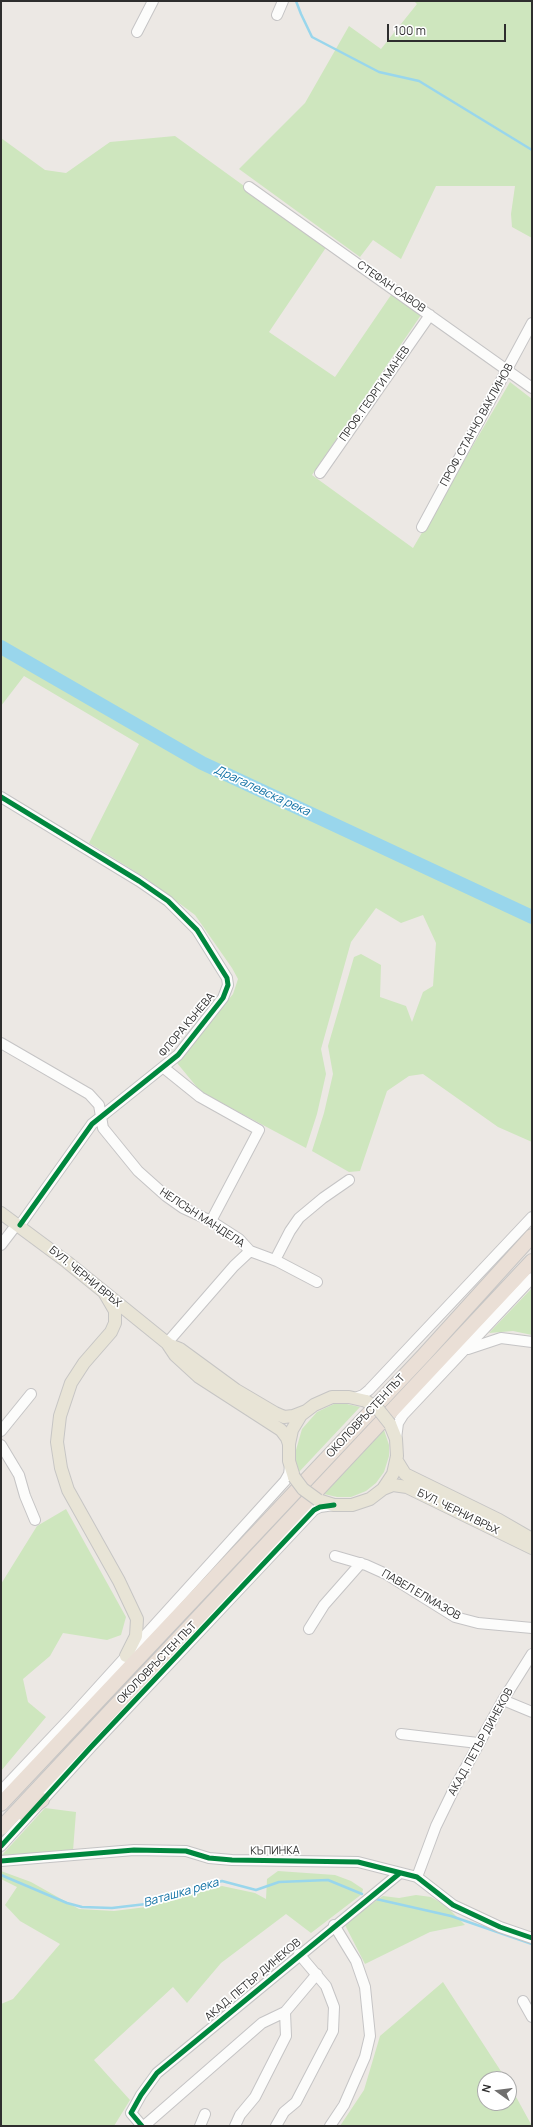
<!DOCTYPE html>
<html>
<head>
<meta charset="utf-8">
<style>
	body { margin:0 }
	#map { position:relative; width:533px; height:2127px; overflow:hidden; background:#ece8e4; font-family:Manrope,sans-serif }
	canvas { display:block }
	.frame { position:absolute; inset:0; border:2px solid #2e2e2e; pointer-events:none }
	.north { position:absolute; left:477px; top:2071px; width:40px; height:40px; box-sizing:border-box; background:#fff; border:1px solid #ababab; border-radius:50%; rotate:284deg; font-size:11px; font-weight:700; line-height:16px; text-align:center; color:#2e2e2e }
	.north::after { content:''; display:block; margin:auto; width:14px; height:18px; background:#706f6e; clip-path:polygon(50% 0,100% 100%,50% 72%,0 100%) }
	.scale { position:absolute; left:387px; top:24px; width:119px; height:18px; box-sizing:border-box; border:2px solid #2e2e2e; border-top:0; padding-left:5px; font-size:12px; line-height:14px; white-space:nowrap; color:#2e2e2e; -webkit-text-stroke:3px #fff; paint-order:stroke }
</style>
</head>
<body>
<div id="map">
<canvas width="533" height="2127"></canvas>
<div class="frame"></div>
<div class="north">N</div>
<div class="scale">100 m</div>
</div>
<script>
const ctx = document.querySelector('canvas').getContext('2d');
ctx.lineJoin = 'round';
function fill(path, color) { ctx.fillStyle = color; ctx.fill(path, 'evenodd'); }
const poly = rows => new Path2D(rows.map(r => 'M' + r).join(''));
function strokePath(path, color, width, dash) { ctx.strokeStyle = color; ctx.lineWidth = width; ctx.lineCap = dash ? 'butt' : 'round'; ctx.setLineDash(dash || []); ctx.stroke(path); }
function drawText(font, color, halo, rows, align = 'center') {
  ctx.font = font + ' Manrope,sans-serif'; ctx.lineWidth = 3.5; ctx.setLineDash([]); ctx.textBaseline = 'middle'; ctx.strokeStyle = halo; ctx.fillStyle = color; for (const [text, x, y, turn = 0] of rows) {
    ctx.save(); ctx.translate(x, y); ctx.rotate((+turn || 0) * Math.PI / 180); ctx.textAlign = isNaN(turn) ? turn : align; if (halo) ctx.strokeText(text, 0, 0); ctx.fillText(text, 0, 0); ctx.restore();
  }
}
const green = poly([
	[414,1,532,1,532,238,512,227,511,214,515,186,436,186,401,259,373,240,360,257,239,169,305,103,349,26,381,49,417,4],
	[175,136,327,246,269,332,335,377,391,295,421,315,312,475,413,548,510,382,532,399,532,1142,498,1127,423,1074,409,1076,387,1091,360,1171,349,1172,312,1151,324,1113,333,1074,328,1046,354,957,361,954,381,965,380,997,406,1006,412,1022,423,992,433,986,436,943,423,915,401,923,376,908,351,942,321,1049,326,1074,317,1114,306,1148,201,1092,177,1063,233,994,238,979,232,968,195,915,144,877,89,843,139,744,24,676,1,706,1,138,45,170,66,173,110,142],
	[532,1288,532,1335,513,1331,489,1333],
	[334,1404,347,1404,360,1407,299,1472,295,1459,296,1450,302,1429,317,1412],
	[384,1430,389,1445,389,1456,384,1472,376,1483,366,1491,351,1497,337,1497,324,1494],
	[66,1509,126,1617,121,1635,107,1640,63,1633,50,1656,23,1679,28,1702,46,1717,1,1771,1,1584,37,1526],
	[45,1808,76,1812,73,1851,1,1858,1,1856],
	[1,1871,31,1882,79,1909,114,1911,146,1907,222,1886,255,1893,266,1899,267,1879,278,1871,335,1875,351,1881,363,1889,362,1894,311,1933,286,1914,221,1963,187,2003,173,1987,94,2060,130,2100,114,2126,1,2126,1,2004,13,1999,60,1944,20,1921,5,1905,17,1887,1,1879],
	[416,1895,431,1897,445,1905,465,1925,430,1932,365,1964,344,1923,383,1896,399,1898],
	[443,1982,506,2079,485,2079,485,2103,509,2103,509,2084,532,2126,340,2126,364,2090,380,2036]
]);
const stream = poly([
	[296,1,301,14,312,37,379,72,419,81,532,150],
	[1,1875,67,1903,82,1907,112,1908,146,1904,222,1881,256,1890,279,1882,328,1880,362,1894],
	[376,1899,451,1916,532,1944]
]);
const river = poly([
	[1,647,202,763,532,917]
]);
const minor = poly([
	[277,15,283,1],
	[137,32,153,1],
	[249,187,532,388],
	[320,473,430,315],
	[422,527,532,323],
	[1,797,139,881,168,901,197,930,227,978,228,985,223,998,178,1055,92,1124,20,1225],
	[1,1043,89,1094,99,1105,103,1128,138,1171,166,1196,183,1208,211,1221,239,1239,250,1251,277,1261,317,1282],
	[164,1068,200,1097,259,1130,211,1221],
	[1,1245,17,1224],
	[275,1260,290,1231,299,1218,323,1198,349,1180],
	[167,1343,234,1266,250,1251],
	[468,1349,501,1338,532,1342],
	[355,1398,363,1395,369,1390,532,1217],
	[1,1431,31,1394],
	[396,1439,398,1423,403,1415,532,1278],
	[1,1445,19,1475,25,1496,35,1520],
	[335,1556,366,1565,386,1574,455,1617,478,1623,532,1628],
	[309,1629,324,1605,361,1563],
	[503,1700,532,1712],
	[401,1734,478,1743],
	[1,1791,72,1716,285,1481,289,1474,290,1466],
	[1,1846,91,1747,314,1510,320,1507,334,1505],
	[1,1861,134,1850,186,1851,209,1858,232,1860,358,1862,417,1877,453,1905,500,1927,532,1938],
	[417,1877,436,1826,455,1787,503,1700,532,1654],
	[523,2001,532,2017],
	[142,2126,131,2113,141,2095,157,2073,400,1873],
	[144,2126,262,2023,285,2012,317,1974],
	[200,2126,205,2114],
	[235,2126,240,2115,255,2097,286,2036,285,2012],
	[276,2126,284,2112,296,2102,333,2031,334,2007,326,1986,299,1954],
	[330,2126,344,2105,365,2057,370,2036,365,1987,356,1961,334,1925]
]);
const major = poly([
	[1,1213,67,1262,167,1343,175,1355,199,1377,281,1430,287,1438,289,1444],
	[104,1292,115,1311,115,1323,111,1332,84,1363,71,1383,60,1416,57,1442,61,1468,68,1490,119,1581,137,1619,136,1636,126,1656],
	[170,1345,180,1349,236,1390,275,1413,284,1417,293,1416,306,1411],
	[397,1461,405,1474,499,1520,532,1539],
	[294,1477,289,1461,289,1444,292,1430,301,1415,314,1405,332,1397,349,1397,366,1401],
	[383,1489,393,1485,407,1487,532,1548],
	[318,1500,334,1505,352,1505,370,1499,383,1489,393,1474,397,1456,396,1439,390,1424]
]);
const highway = poly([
	[1,1804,424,1355,532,1236],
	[23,1813,42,1800],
	[1,1828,532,1261]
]);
const majorBridge = poly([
	[366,1401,378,1409,390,1424],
	[294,1477,303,1489,318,1500]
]);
const cycleway = poly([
	[1,797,139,881,168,901,197,930,227,978,228,985,223,998,178,1055,92,1124,20,1225],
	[1,1846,91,1747,314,1510,320,1507,334,1505],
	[1,1861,134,1850,186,1851,209,1858,232,1860,358,1862,417,1877,453,1905,500,1927,532,1938],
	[142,2126,131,2113,141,2095,157,2073,400,1873]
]);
const streetNames = [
	["СТЕФАН САВОВ",391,287,35],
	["ПРОФ. ГЕОРГИ МАНЕВ",375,394,-55],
	["ПРОФ. СТАНЧО ВАКЛИНОВ",477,425,-61],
	["ФЛОРА КЪНЕВА",187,1025,-50],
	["НЕЛСЪН МАНДЕЛА",202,1218,33],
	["БУЛ. ЧЕРНИ ВРЪХ",85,1277,39],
	["ОКОЛОВРЪСТЕН ПЪТ",366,1416,-47],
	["БУЛ. ЧЕРНИ ВРЪХ",458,1512,26],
	["ПАВЕЛ ЕЛМАЗОВ",421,1595,30],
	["ОКОЛОВРЪСТЕН ПЪТ",157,1663,-46],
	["АКАД. ПЕТЪР ДИНЕКОВ",481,1742,-61],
	["КЪПИНКА",275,1851,-1],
	["АКАД. ПЕТЪР ДИНЕКОВ",253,1980,-40]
];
const waterNames = [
	["Драгалевска река",262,791,25],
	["Ваташка река",181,1893,-16]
];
fill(green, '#cee6be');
strokePath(stream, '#99d6ec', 2.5);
strokePath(river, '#99d6ec', 14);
strokePath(minor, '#c5c4c5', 12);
strokePath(major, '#c6c5c4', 14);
strokePath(highway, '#c6c5c4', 16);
strokePath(minor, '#fcfcfb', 10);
strokePath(major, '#e8e4d6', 12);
strokePath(highway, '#eadfd6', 14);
strokePath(majorBridge, '#c6c5c4', 14, []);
strokePath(majorBridge, '#e8e4d6', 12);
strokePath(cycleway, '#00873e', 5);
drawText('11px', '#2e2e2e', '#fff', streetNames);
drawText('italic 12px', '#0d6fa3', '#fff', waterNames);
</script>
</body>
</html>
